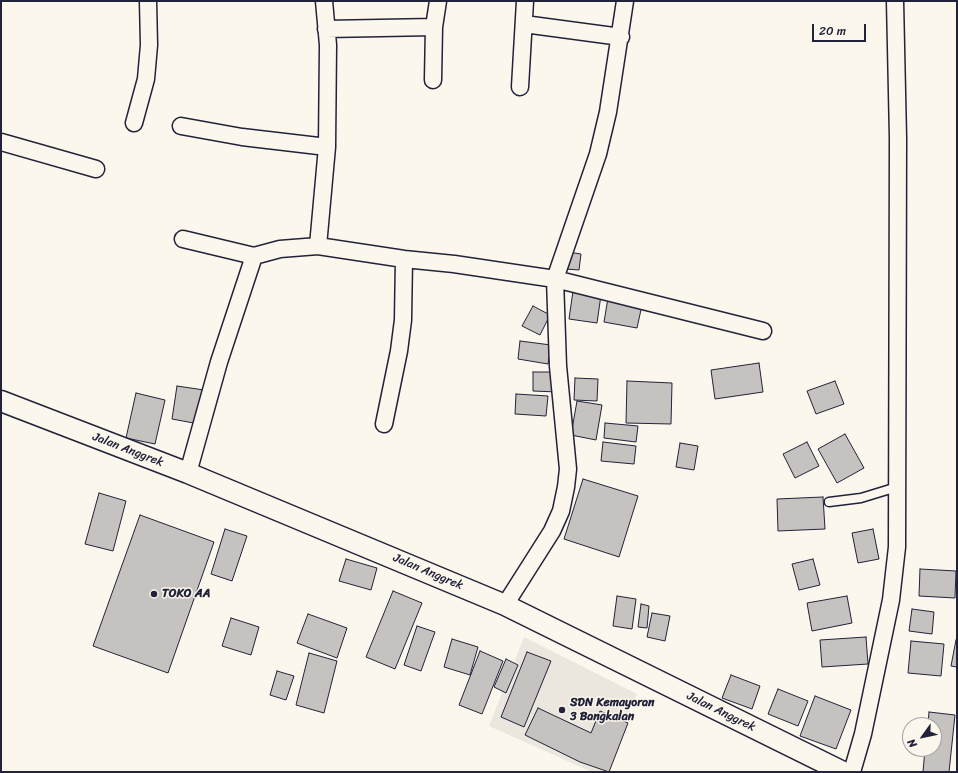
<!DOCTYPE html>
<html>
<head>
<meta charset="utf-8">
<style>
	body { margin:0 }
	#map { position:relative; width:958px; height:773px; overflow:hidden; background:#fbf7ec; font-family:Sriracha,sans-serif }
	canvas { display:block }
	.frame { position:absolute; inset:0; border:2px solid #22223b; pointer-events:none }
	.north { position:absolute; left:902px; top:717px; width:40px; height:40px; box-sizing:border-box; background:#fbf7ec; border:1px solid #a4a2a5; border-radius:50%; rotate:237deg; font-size:11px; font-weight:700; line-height:16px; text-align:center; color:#22223b }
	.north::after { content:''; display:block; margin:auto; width:14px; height:18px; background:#22223b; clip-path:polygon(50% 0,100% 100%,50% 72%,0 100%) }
	.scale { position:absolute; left:812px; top:24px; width:54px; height:18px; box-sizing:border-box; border:2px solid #22223b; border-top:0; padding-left:5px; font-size:12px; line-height:14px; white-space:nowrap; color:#22223b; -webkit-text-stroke:3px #fbf7ec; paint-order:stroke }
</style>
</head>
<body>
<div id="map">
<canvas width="958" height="773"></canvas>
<div class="frame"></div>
<div class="north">N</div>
<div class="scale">20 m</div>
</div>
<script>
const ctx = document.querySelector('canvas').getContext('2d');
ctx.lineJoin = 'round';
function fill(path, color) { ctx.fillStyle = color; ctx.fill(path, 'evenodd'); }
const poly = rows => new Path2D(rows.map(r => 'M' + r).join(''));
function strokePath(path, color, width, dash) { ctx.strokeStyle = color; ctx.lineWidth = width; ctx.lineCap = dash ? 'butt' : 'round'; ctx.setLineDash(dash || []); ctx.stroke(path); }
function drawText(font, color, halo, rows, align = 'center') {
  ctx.font = font + ' Sriracha,sans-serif'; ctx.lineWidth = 3; ctx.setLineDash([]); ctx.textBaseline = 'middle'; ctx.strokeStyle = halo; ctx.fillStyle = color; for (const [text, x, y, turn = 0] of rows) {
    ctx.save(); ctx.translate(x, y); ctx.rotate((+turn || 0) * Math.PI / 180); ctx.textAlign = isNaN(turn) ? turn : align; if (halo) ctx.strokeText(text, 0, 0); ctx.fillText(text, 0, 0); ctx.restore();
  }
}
const built = poly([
	[524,637,637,694,603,772,592,772,489,726]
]);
const building = poly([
	[568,252,581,254,579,270,566,269,568,252],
	[573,291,601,295,597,323,569,319,573,291],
	[608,298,642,305,637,328,604,322,608,298],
	[533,306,550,315,540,335,522,326,533,306],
	[520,341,551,345,548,364,518,359,520,341],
	[759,363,763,392,715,399,711,370,759,363],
	[533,372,559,372,558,392,533,391,533,372],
	[575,378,598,379,597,401,574,400,575,378],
	[627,381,672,383,671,424,626,423,627,381],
	[835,381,844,404,816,414,807,391,835,381],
	[177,386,204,390,199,424,172,419,177,386],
	[136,393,165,400,155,444,126,438,136,393],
	[516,394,548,396,546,416,515,414,516,394],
	[577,401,602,405,596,440,571,435,577,401],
	[605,423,638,426,636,442,604,438,605,423],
	[845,434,864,468,837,483,818,449,845,434],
	[603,442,636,446,634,464,601,461,603,442],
	[807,442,819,466,795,478,783,454,807,442],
	[680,443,698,446,694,470,676,467,680,443],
	[583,479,638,496,619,557,564,539,583,479],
	[99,493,126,501,113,551,85,544,99,493],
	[823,497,825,529,778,531,777,499,823,497],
	[140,515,214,542,168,673,93,646,140,515],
	[225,529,247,536,232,581,211,574,225,529],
	[873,529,879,559,858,563,852,533,873,529],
	[346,559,377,568,371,590,339,581,346,559],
	[813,559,820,585,799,590,792,564,813,559],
	[920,569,956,571,955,598,919,596,920,569],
	[393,591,422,603,395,669,366,657,393,591],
	[617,596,636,599,632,629,613,626,617,596],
	[847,596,852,623,812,631,807,603,847,596],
	[641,604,649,606,647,628,638,627,641,604],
	[912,609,934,612,932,634,909,631,912,609],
	[652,613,670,616,665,641,647,637,652,613],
	[308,614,347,628,337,658,297,643,308,614],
	[231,618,259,627,251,655,222,646,231,618],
	[417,626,435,632,421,671,404,665,417,626],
	[866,637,868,664,822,667,820,640,866,637],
	[452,639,478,647,470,675,444,667,452,639],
	[956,640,957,640,957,667,951,666,956,640],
	[911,641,944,644,941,676,908,673,911,641],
	[480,651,503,661,482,714,459,705,480,651],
	[527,652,551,661,524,727,501,717,527,652],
	[309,653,337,661,324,713,296,705,309,653],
	[506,659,518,665,506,693,494,687,506,659],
	[277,671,294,676,286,700,270,695,277,671],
	[731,675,760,686,752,709,722,698,731,675],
	[778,689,808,701,798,726,768,714,778,689],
	[815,696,851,710,836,749,800,736,815,696],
	[538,708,591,733,600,711,628,723,609,772,580,762,525,735,538,708],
	[929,712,955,715,949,772,923,772,925,749,934,749,934,725,928,725,929,712]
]);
const service = poly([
	[829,502,861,498,897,487]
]);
const minor = poly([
	[524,24,621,37],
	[326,29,434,27],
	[433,80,434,27,438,1],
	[520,87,525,1],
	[134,123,146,79,149,45,148,1],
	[181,126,242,137,327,147],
	[1,142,96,169],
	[183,239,254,256,280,249,318,246,404,259,454,264,555,279,763,331],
	[318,246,327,147,328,45,324,1],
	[384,424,399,351,403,320,404,259],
	[188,473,219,362,254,256],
	[505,605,552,531,561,511,566,487,568,469,558,366,555,279,598,154,608,112,625,1],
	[852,772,863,734,891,600,897,547,898,138,895,1]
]);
const tertiary = poly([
	[1,401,188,473,505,605,843,772]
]);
const markers = [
	[154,594,4,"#22223b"],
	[562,710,4,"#22223b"]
];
const streetNames = [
	["Jalan Anggrek",128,450,21],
	["Jalan Anggrek",428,572,23],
	["Jalan Anggrek",721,712,26]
];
const poiNames = [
	["TOKO AA",162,594],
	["SDN Kemayoran",570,703],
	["3 Bangkalan",570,717]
];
fill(built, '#ebe7df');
fill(building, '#c6c2c0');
strokePath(building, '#22223b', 1);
strokePath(service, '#22223b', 11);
strokePath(minor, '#22223b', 19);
strokePath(tertiary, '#22223b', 23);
strokePath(service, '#fbf7ec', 8);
strokePath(minor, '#fbf7ec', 16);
strokePath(tertiary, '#fbf7ec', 20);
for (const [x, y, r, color] of markers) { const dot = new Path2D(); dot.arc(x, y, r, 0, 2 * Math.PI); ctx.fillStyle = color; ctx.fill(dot); strokePath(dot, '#fbf7ec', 1.5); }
drawText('12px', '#22223b', '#fbf7ec', streetNames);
drawText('bold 12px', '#22223b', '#fbf7ec', poiNames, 'left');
</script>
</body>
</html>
